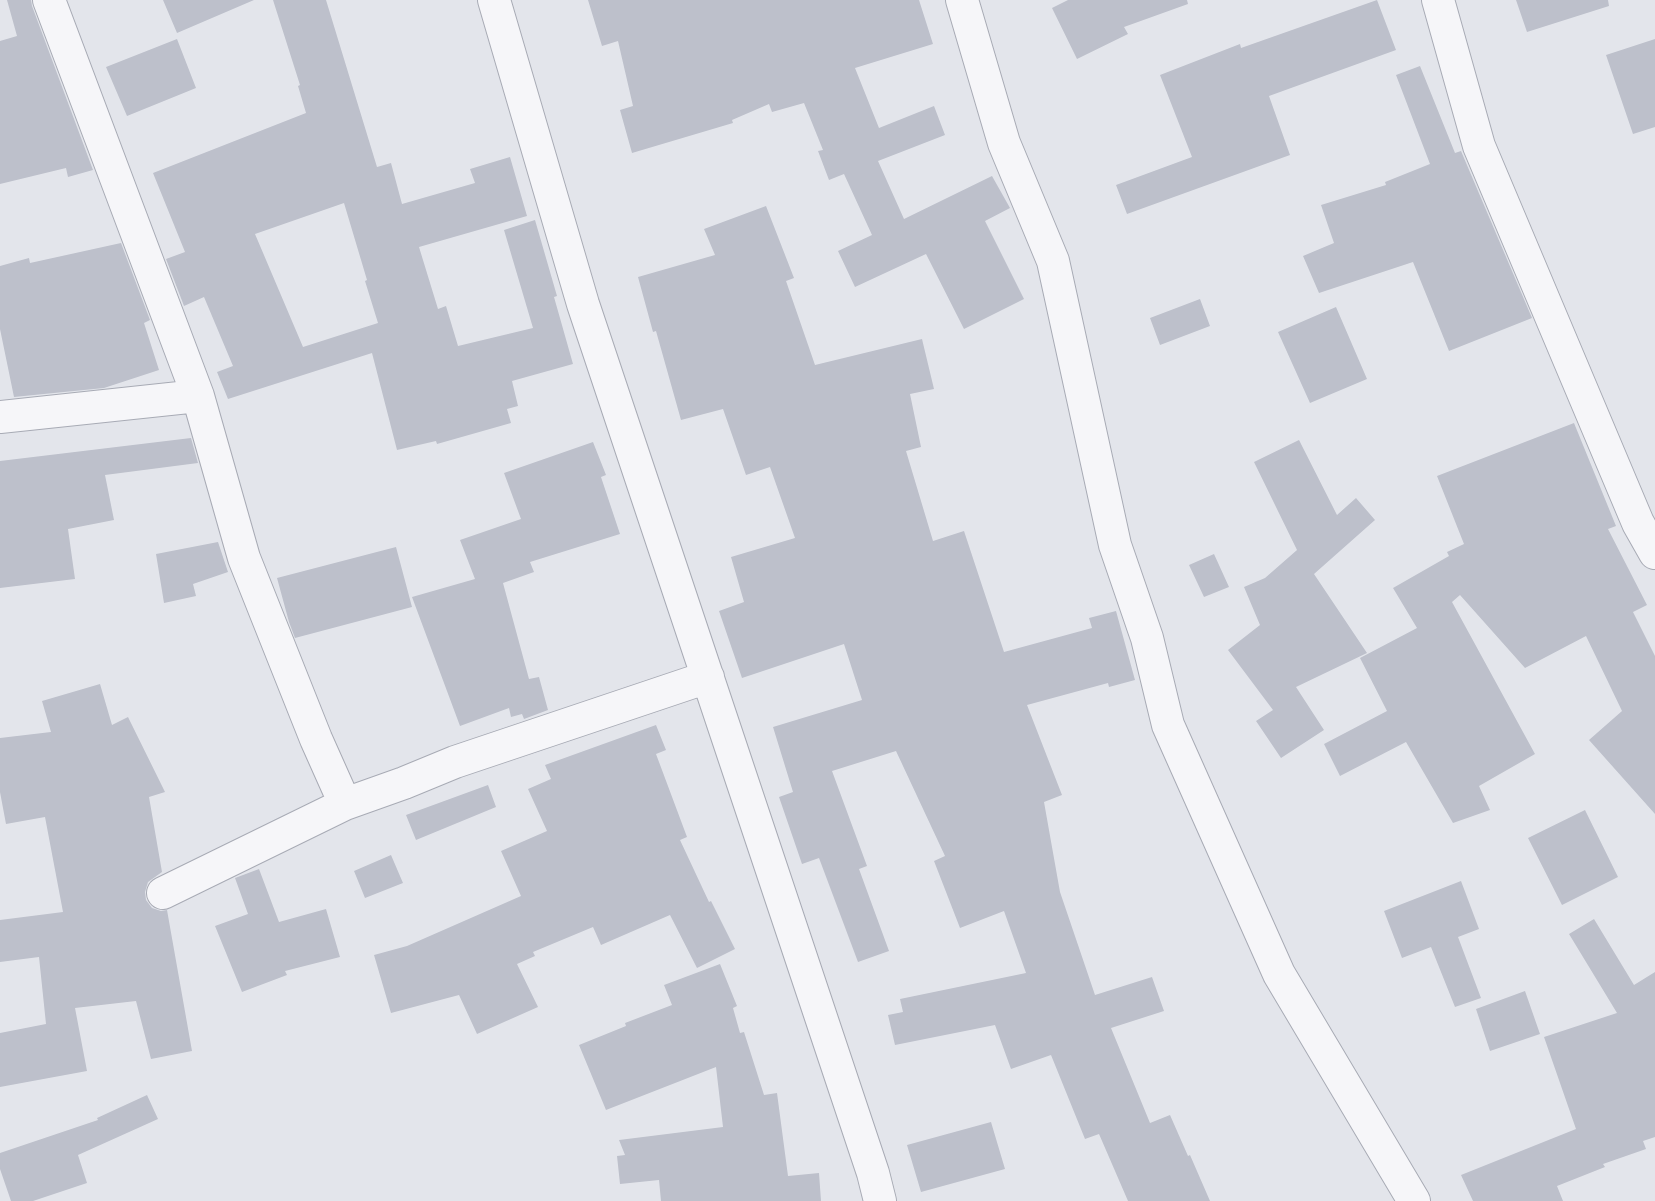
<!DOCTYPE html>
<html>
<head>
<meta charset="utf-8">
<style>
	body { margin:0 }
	canvas { display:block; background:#e3e5eb }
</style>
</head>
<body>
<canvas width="1655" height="1201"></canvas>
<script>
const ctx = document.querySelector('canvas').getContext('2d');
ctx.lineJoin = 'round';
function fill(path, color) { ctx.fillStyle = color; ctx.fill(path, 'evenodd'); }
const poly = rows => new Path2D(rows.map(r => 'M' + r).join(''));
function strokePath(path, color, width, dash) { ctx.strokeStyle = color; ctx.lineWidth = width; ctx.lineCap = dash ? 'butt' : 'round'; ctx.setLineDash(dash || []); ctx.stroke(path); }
const building = poly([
	[7,0,31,0,32,6,93,170,68,177,66,168,0,184,0,41,17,36],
	[163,0,254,0,177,33],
	[273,0,326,0,377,167,391,163,402,204,475,183,470,169,510,157,527,216,419,247,438,309,446,306,458,346,533,328,504,230,535,220,557,296,554,297,573,364,512,381,518,406,507,409,511,423,437,444,436,441,397,450,372,353,228,399,217,372,233,366,204,297,184,306,166,259,185,252,153,173,306,113,298,86,300,85],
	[344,203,367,280,365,281,378,323,303,347,255,234],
	[588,0,919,0,933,44,855,68,879,128,934,106,945,135,878,161,904,219,992,176,1010,208,985,221,1024,299,964,329,926,254,855,287,838,251,872,235,844,174,829,180,818,151,823,150,804,103,772,112,769,104,732,120,733,123,632,153,620,110,633,106,618,41,602,46],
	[1068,0,1187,0,1188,4,1124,27,1128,34,1077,59,1052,8],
	[1377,0,1396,50,1269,96,1290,155,1127,214,1116,185,1192,157,1160,75,1240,44,1241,48],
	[1516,0,1608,0,1609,6,1527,32],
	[177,39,196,88,127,116,106,67],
	[1655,39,1655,127,1633,134,1606,55],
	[1420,66,1455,153,1461,151,1532,318,1449,351,1413,262,1319,293,1303,256,1334,243,1321,205,1386,185,1385,182,1430,164,1396,75],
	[766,206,794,278,786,281,815,365,922,339,934,389,910,394,921,447,906,451,933,541,964,531,1004,652,1092,628,1089,618,1116,611,1135,680,1109,687,1108,683,1027,705,1062,795,1044,802,1060,892,1095,995,1152,977,1164,1011,1111,1028,1150,1123,1170,1115,1188,1156,1190,1155,1210,1201,1128,1201,1099,1134,1085,1139,1051,1055,1011,1069,995,1025,895,1045,888,1015,903,1012,900,999,1026,973,1004,911,960,928,934,861,945,856,896,751,832,771,867,866,859,869,889,951,858,962,819,858,802,864,779,797,793,792,773,727,862,700,844,644,742,678,719,611,744,602,731,557,795,538,770,467,746,475,723,409,681,420,656,331,653,332,638,277,715,255,704,229],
	[121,243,150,320,144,323,159,370,104,388,14,397,0,329,0,266,29,258,30,263],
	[1200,299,1210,326,1160,345,1150,318],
	[1336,307,1367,379,1310,403,1278,332],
	[1574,423,1616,526,1608,529,1647,605,1633,612,1655,656,1655,814,1589,740,1622,711,1586,636,1525,668,1460,595,1452,602,1535,754,1479,786,1490,810,1453,823,1406,742,1340,776,1324,744,1387,711,1360,658,1417,628,1393,588,1449,556,1447,552,1464,544,1437,476],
	[191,438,198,463,105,475,114,520,68,529,75,579,0,588,0,461],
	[1299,440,1337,515,1356,498,1375,520,1314,574,1367,653,1296,687,1324,730,1281,758,1256,721,1273,710,1228,650,1260,625,1244,587,1265,578,1297,550,1254,462],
	[593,442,606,475,601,477,620,534,530,562,534,572,503,583,529,679,539,677,548,710,524,719,522,714,511,717,509,708,460,726,412,597,475,579,460,540,521,519,504,473],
	[218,542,228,572,193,584,196,596,164,603,156,554],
	[396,547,412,607,295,638,289,622,277,578],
	[1214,554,1229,587,1204,597,1189,565],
	[100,684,112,725,128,717,165,792,149,797,162,872,148,882,145,892,146,900,152,908,161,911,167,910,192,1051,151,1059,136,1001,75,1008,87,1071,0,1087,0,1033,46,1024,39,957,0,962,0,920,63,912,45,817,6,824,0,792,0,738,51,732,42,701],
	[656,725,666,750,656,754,687,837,680,840,709,902,711,901,735,949,697,968,670,915,601,945,593,927,533,952,535,956,517,964,538,1007,477,1034,459,995,391,1013,374,955,407,946,521,896,501,851,547,831,528,789,551,779,545,765],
	[488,785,496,807,416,840,406,815],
	[1585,810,1618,877,1562,905,1528,838],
	[391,855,403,883,365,898,354,871],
	[259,869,279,922,326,909,340,957,285,971,287,975,242,992,215,926,248,914,235,878],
	[1461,881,1479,929,1458,937,1481,998,1455,1007,1431,947,1402,958,1384,911],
	[1594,919,1634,985,1655,972,1655,1137,1643,1141,1646,1149,1603,1164,1605,1167,1557,1186,1563,1201,1473,1201,1461,1175,1576,1129,1544,1037,1617,1013,1569,934],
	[720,964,737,1006,733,1008,740,1033,744,1032,764,1095,777,1093,788,1176,819,1173,821,1201,661,1201,659,1180,620,1184,617,1156,625,1155,619,1140,723,1127,716,1067,606,1110,579,1045,626,1026,625,1023,672,1005,664,985],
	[1525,991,1540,1034,1490,1051,1476,1009],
	[147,1095,158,1119,78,1155,87,1183,33,1201,11,1201,0,1169,0,1153,98,1120,97,1118],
	[991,1122,1005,1169,921,1192,907,1145]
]);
const minor = poly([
	[49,0,198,396,244,558,316,739,345,804,404,783,455,762,708,677],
	[494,0,583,304,873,1173,880,1201],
	[962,0,1004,143,1053,261,1115,545,1147,638,1168,725,1279,974,1414,1201],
	[1438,0,1479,146,1638,523,1655,553],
	[0,417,198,396],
	[163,893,345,804]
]);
fill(building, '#bdc0cb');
strokePath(minor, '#a8abb5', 34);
strokePath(minor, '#f6f6f9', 32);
</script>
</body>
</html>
